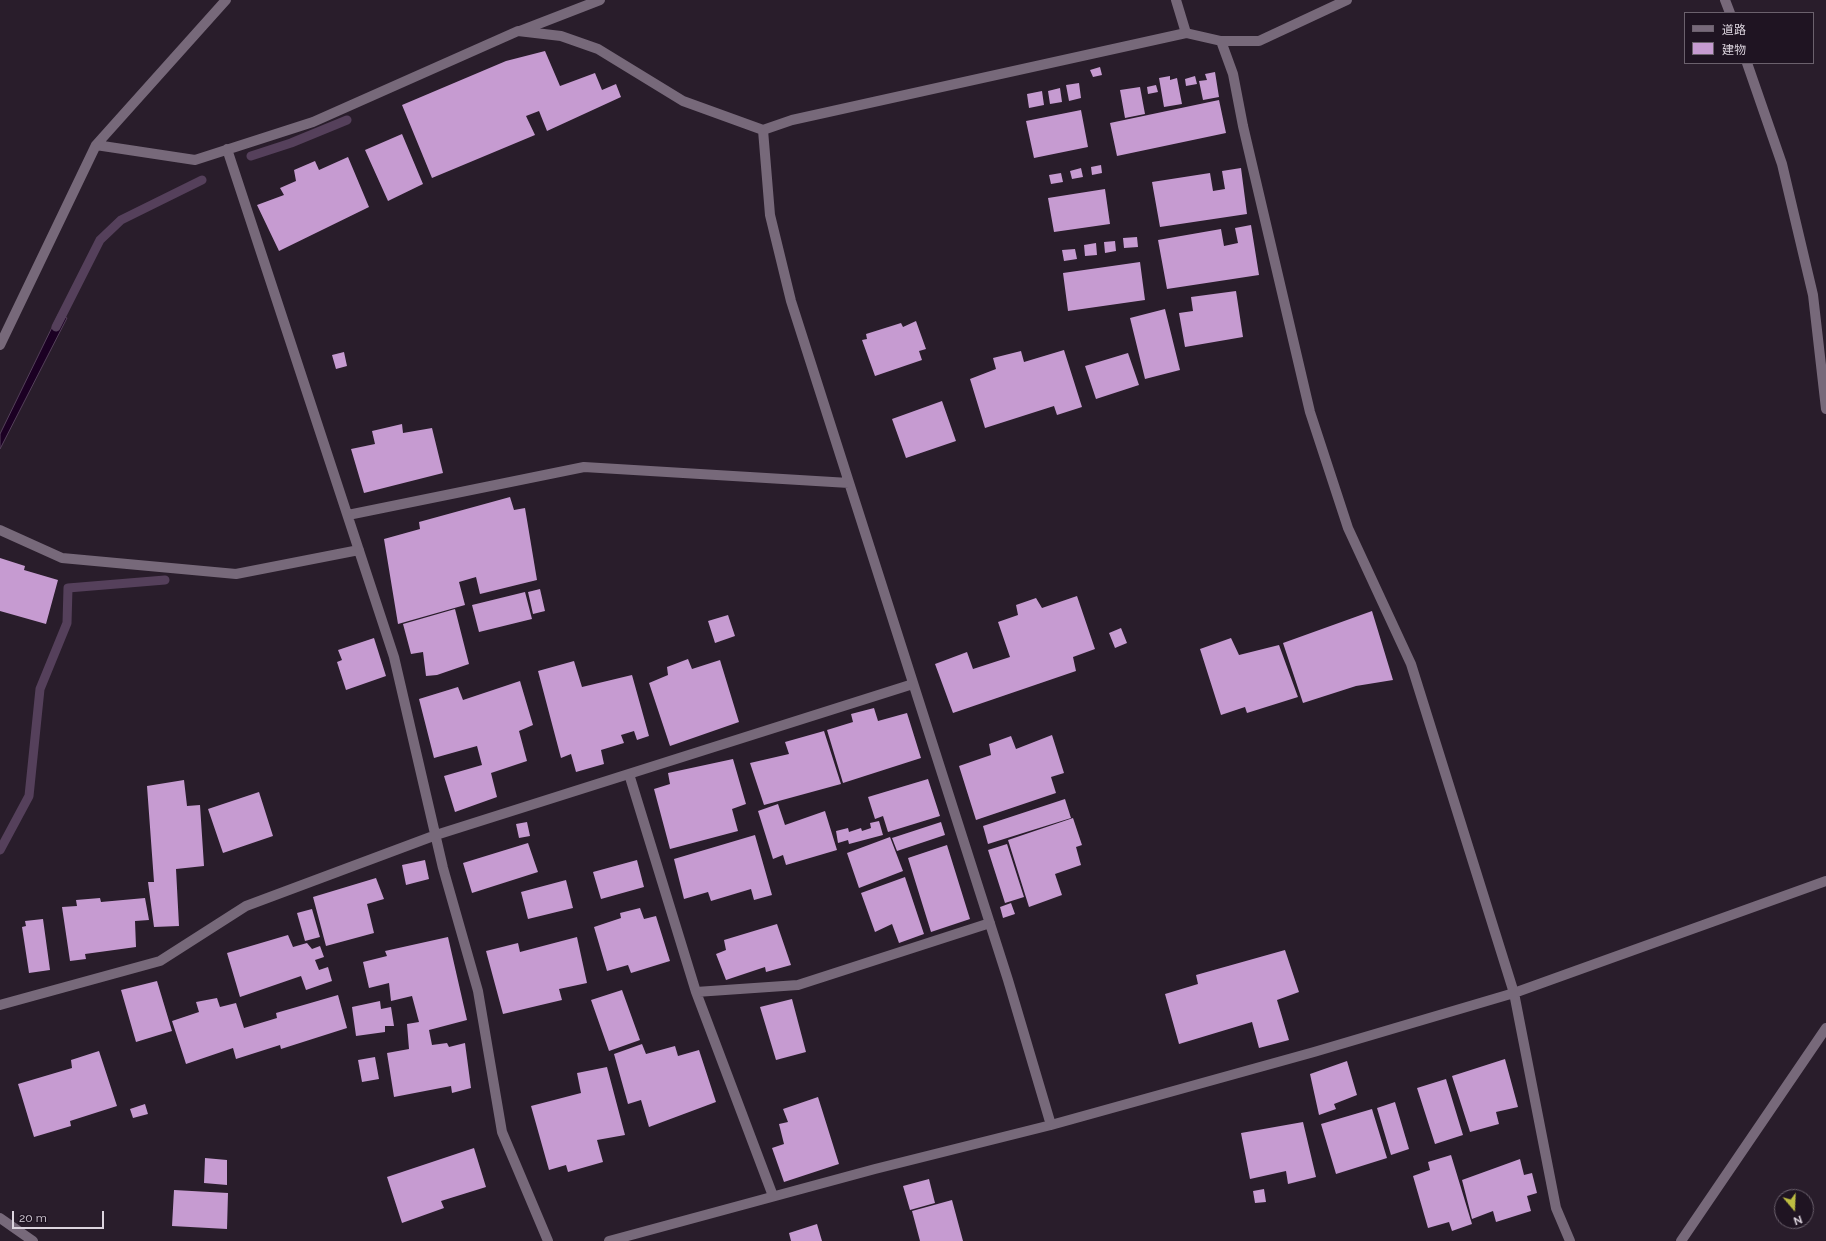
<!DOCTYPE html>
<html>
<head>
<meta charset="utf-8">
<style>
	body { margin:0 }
	#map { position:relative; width:1826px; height:1241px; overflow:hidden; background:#291d2b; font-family:Raleway,"Noto Sans JP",sans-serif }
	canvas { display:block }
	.legend { position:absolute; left:1684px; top:12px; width:130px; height:52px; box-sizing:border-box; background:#1f1422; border:1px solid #6b616d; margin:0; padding:5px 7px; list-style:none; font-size:12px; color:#dcd4de }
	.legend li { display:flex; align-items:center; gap:8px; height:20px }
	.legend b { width:20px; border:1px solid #6b616d }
	.north { position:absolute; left:1774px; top:1189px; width:40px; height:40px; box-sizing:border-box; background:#1f1422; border:1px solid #6b616d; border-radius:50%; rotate:161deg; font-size:11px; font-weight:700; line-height:16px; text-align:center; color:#dcd4de }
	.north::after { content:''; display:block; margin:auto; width:14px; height:18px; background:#bebe42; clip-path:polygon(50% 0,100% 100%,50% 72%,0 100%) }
	.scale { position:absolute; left:12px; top:1211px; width:92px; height:18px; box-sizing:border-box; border:2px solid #dcd4de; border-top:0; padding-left:5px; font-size:12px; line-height:14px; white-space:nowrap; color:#dcd4de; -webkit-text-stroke:3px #1f1422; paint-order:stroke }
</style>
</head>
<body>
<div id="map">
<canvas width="1826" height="1241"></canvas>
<ul class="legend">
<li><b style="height:5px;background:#77697a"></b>道路</li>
<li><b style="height:11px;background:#c69bd1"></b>建物</li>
</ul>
<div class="north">N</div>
<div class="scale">20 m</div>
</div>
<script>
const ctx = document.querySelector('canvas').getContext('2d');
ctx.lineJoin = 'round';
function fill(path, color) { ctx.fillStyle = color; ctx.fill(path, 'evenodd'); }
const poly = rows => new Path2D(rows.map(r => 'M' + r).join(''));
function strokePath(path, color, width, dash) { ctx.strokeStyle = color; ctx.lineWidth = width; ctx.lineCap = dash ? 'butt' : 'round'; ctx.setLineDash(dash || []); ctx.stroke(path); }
const water = poly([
	[58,315,67,318,0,449,0,434,58,315]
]);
const stream = poly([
	[251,156,291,143,347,120],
	[56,327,100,240,121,220,202,180],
	[0,850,29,796,40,689,67,623,68,588,165,580]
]);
const building = poly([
	[545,51,560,86,595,73,602,90,616,84,621,97,547,131,539,111,526,116,535,135,432,178,402,105,506,61],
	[1100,67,1102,75,1093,77,1090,70],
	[1215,72,1219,97,1203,100,1199,81,1207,80,1205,74],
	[1170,76,1170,80,1177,78,1182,104,1164,107,1159,78],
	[1195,76,1197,84,1186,86,1185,79],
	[1079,83,1081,98,1069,101,1066,85],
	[1156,85,1158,92,1148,94,1147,87],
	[1140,87,1145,114,1125,118,1120,90],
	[1060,88,1062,102,1050,104,1048,91],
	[1042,91,1044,105,1029,108,1027,94],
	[1219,100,1226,133,1117,156,1110,123],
	[1081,110,1088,147,1034,158,1026,121],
	[402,134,423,184,388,201,365,150],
	[348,157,369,207,279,251,257,205,284,195,280,188,296,181,294,170,315,161,319,170],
	[1101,165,1102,173,1092,175,1091,167],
	[1081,168,1083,177,1072,179,1070,171],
	[1241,168,1247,214,1160,227,1152,182,1210,173,1213,191,1225,189,1222,171],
	[1061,173,1063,182,1051,184,1049,175],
	[1105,189,1110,224,1054,232,1048,198],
	[1251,225,1259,275,1167,289,1158,240,1221,229,1224,246,1238,243,1235,228],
	[1137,237,1138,247,1124,248,1123,238],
	[1115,241,1116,251,1105,253,1104,242],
	[1096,243,1097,255,1085,256,1084,245],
	[1075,249,1077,259,1064,261,1062,250],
	[1140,262,1145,300,1068,311,1063,273],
	[1236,291,1243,337,1185,347,1179,313,1193,311,1191,297],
	[1165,309,1180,370,1145,379,1130,318],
	[916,321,926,349,919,351,922,360,875,376,862,340,867,339,866,334,901,323,903,327],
	[1064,350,1082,407,1057,415,1054,406,985,428,970,379,996,369,993,358,1021,351,1024,362],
	[344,352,347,366,336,369,332,355],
	[1128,353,1139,385,1096,399,1085,366],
	[942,401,956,441,906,458,892,419],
	[402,424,403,433,432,428,443,473,364,493,351,449,375,444,372,431],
	[510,497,514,510,525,508,537,580,480,594,476,577,459,582,465,605,398,624,384,539,420,529,419,522],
	[0,558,25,566,24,570,58,580,46,624,0,611],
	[540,589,545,611,533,614,528,592],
	[525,592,532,619,479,632,472,605],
	[1077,596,1095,649,1073,657,1076,671,953,713,935,664,967,652,973,669,1010,657,998,622,1018,615,1016,605,1036,598,1042,608],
	[455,609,469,664,437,675,426,676,423,652,411,654,403,624],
	[1372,611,1393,680,1356,686,1303,703,1283,643],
	[728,615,735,636,715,643,708,621],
	[1121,628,1127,643,1115,648,1109,633],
	[374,638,386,676,346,690,337,662,342,660,338,650],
	[1231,638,1239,655,1279,645,1298,697,1247,713,1245,707,1221,715,1200,649],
	[688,659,692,669,720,660,739,722,670,746,649,683,668,675,667,667],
	[574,661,582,687,632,675,649,736,637,740,634,731,621,735,624,743,601,750,604,764,576,772,571,754,561,758,538,671],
	[520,681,533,725,519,731,527,761,491,773,497,797,455,812,444,776,482,765,477,746,434,758,419,699,458,687,463,700],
	[874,708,878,721,907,713,921,758,843,783,827,730,853,722,851,714],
	[824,731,841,784,764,805,750,763,789,754,785,742],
	[1052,735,1064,773,1051,777,1056,793,976,820,959,766,991,755,989,744,1011,736,1016,749],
	[733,759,746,804,732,809,738,831,670,849,654,789,670,784,668,773],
	[928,779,940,816,888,832,883,816,875,819,868,797],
	[184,780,187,806,200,805,204,866,176,869,179,926,154,927,148,882,154,882,147,786],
	[259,792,273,836,223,853,208,809],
	[1065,799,1071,818,988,844,983,826],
	[778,804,785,825,825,811,837,850,786,865,783,855,773,859,758,811],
	[1073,818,1082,845,1076,847,1081,865,1055,874,1062,895,1029,907,1008,840],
	[879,821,883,835,849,844,848,840,838,843,836,831,848,828,849,832,861,828,862,831,871,828,870,823],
	[527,822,530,836,519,838,516,824],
	[941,822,945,835,897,851,892,838],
	[755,835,772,895,754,900,751,889,711,901,708,892,684,899,674,859],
	[890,837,903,871,859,888,847,853],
	[528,843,538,872,472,893,463,863],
	[1007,844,1024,897,1005,903,988,850],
	[947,845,970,919,931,932,908,858],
	[425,860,429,879,406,885,402,865],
	[637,860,644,887,601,899,593,872],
	[905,877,924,934,899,943,892,924,875,932,861,893],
	[376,878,384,899,367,904,374,933,326,946,313,897],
	[566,880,573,908,528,919,521,892],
	[100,898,101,902,145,898,149,920,135,921,136,947,85,954,86,959,70,961,62,907,77,906,76,900],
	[1011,903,1015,914,1003,918,1000,907],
	[640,908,644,919,656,916,670,961,631,973,628,965,607,971,594,927,621,918,620,913],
	[312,909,320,937,305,941,297,913],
	[43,919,50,970,29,973,22,927,26,926,25,921],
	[777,924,791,965,766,972,765,967,726,980,716,954,726,950,724,940],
	[288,935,293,947,307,943,312,949,320,946,324,957,315,960,319,970,328,967,332,981,306,990,301,976,240,997,227,953],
	[448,937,467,1020,429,1030,432,1045,447,1043,449,1047,465,1043,471,1088,452,1093,451,1086,394,1097,387,1053,409,1049,407,1024,419,1022,412,996,391,1001,389,983,369,988,363,962,387,956,385,951],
	[577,937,587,983,559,989,562,1000,503,1014,486,951,518,943,520,952],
	[1285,950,1299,992,1277,1000,1289,1040,1259,1048,1252,1022,1179,1044,1165,994,1198,984,1196,975],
	[157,981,172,1031,136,1042,121,990],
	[622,990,640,1040,609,1051,591,1000],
	[338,995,347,1028,281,1049,280,1045,236,1059,233,1048,186,1064,172,1021,199,1012,196,1002,217,998,220,1007,236,1003,244,1028,277,1018,276,1013],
	[792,999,806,1052,776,1060,760,1007],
	[380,1001,381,1009,391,1007,394,1026,385,1026,385,1032,356,1036,352,1007],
	[642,1044,646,1054,675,1046,678,1056,699,1050,716,1102,649,1127,641,1100,628,1104,614,1054],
	[99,1051,117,1106,70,1121,71,1126,34,1137,18,1084,72,1068,71,1060],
	[375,1057,379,1079,362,1082,358,1060],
	[1505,1059,1518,1107,1496,1112,1499,1124,1470,1132,1452,1076],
	[1347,1061,1357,1095,1334,1104,1336,1109,1319,1115,1310,1074],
	[607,1067,625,1135,597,1140,603,1162,568,1172,566,1165,549,1170,531,1106,581,1093,577,1073],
	[1446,1079,1463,1135,1435,1144,1417,1088],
	[818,1097,839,1164,784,1182,772,1148,784,1144,779,1124,788,1122,783,1109],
	[1395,1102,1409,1149,1391,1155,1377,1108],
	[145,1104,148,1114,133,1118,130,1109],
	[1372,1109,1387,1158,1336,1174,1321,1124],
	[1303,1122,1316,1177,1288,1184,1286,1171,1250,1179,1241,1133],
	[474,1148,486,1187,441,1201,444,1208,402,1223,387,1177],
	[1451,1155,1472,1224,1452,1231,1449,1222,1428,1228,1413,1176,1430,1170,1428,1162],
	[205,1158,227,1160,227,1185,204,1183],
	[1520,1159,1524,1175,1532,1173,1537,1193,1527,1196,1531,1211,1496,1222,1493,1211,1472,1219,1462,1180],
	[929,1179,935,1203,910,1210,903,1186],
	[1264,1189,1266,1202,1255,1203,1253,1191],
	[174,1190,228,1193,227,1229,172,1226],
	[952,1200,963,1241,920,1241,912,1211],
	[817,1224,822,1241,791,1241,789,1233]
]);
const street = poly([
	[1176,0,1186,33],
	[1725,0,1730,13],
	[520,31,600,0],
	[1221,41,1233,74,1243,126,1310,412,1348,528,1411,664,1514,993,1556,1208,1570,1241],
	[1747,63,1782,164,1813,295,1826,409],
	[763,130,770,215,791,301,1008,980,1051,1125],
	[96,145,195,160,313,122,518,31,561,36,598,49,683,101,763,130,792,120,1186,33,1221,41,1259,41,1347,0],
	[227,149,394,657,443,868,478,991,502,1132,548,1241],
	[0,345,96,145,226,0],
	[348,515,584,467,849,483],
	[0,530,62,558,236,574,359,550],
	[629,774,696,992,773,1196],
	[696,992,798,985,990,923],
	[0,1005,160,961,246,906,436,835,913,684],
	[0,1218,33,1241],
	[609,1241,875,1169,1051,1125,1314,1052,1514,993,1826,881],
	[1681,1241,1826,1028]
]);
fill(water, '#1b0023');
strokePath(water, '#55405b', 1);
strokePath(stream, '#55405b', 9);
fill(building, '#c69bd1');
strokePath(street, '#77697a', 10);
</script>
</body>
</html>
